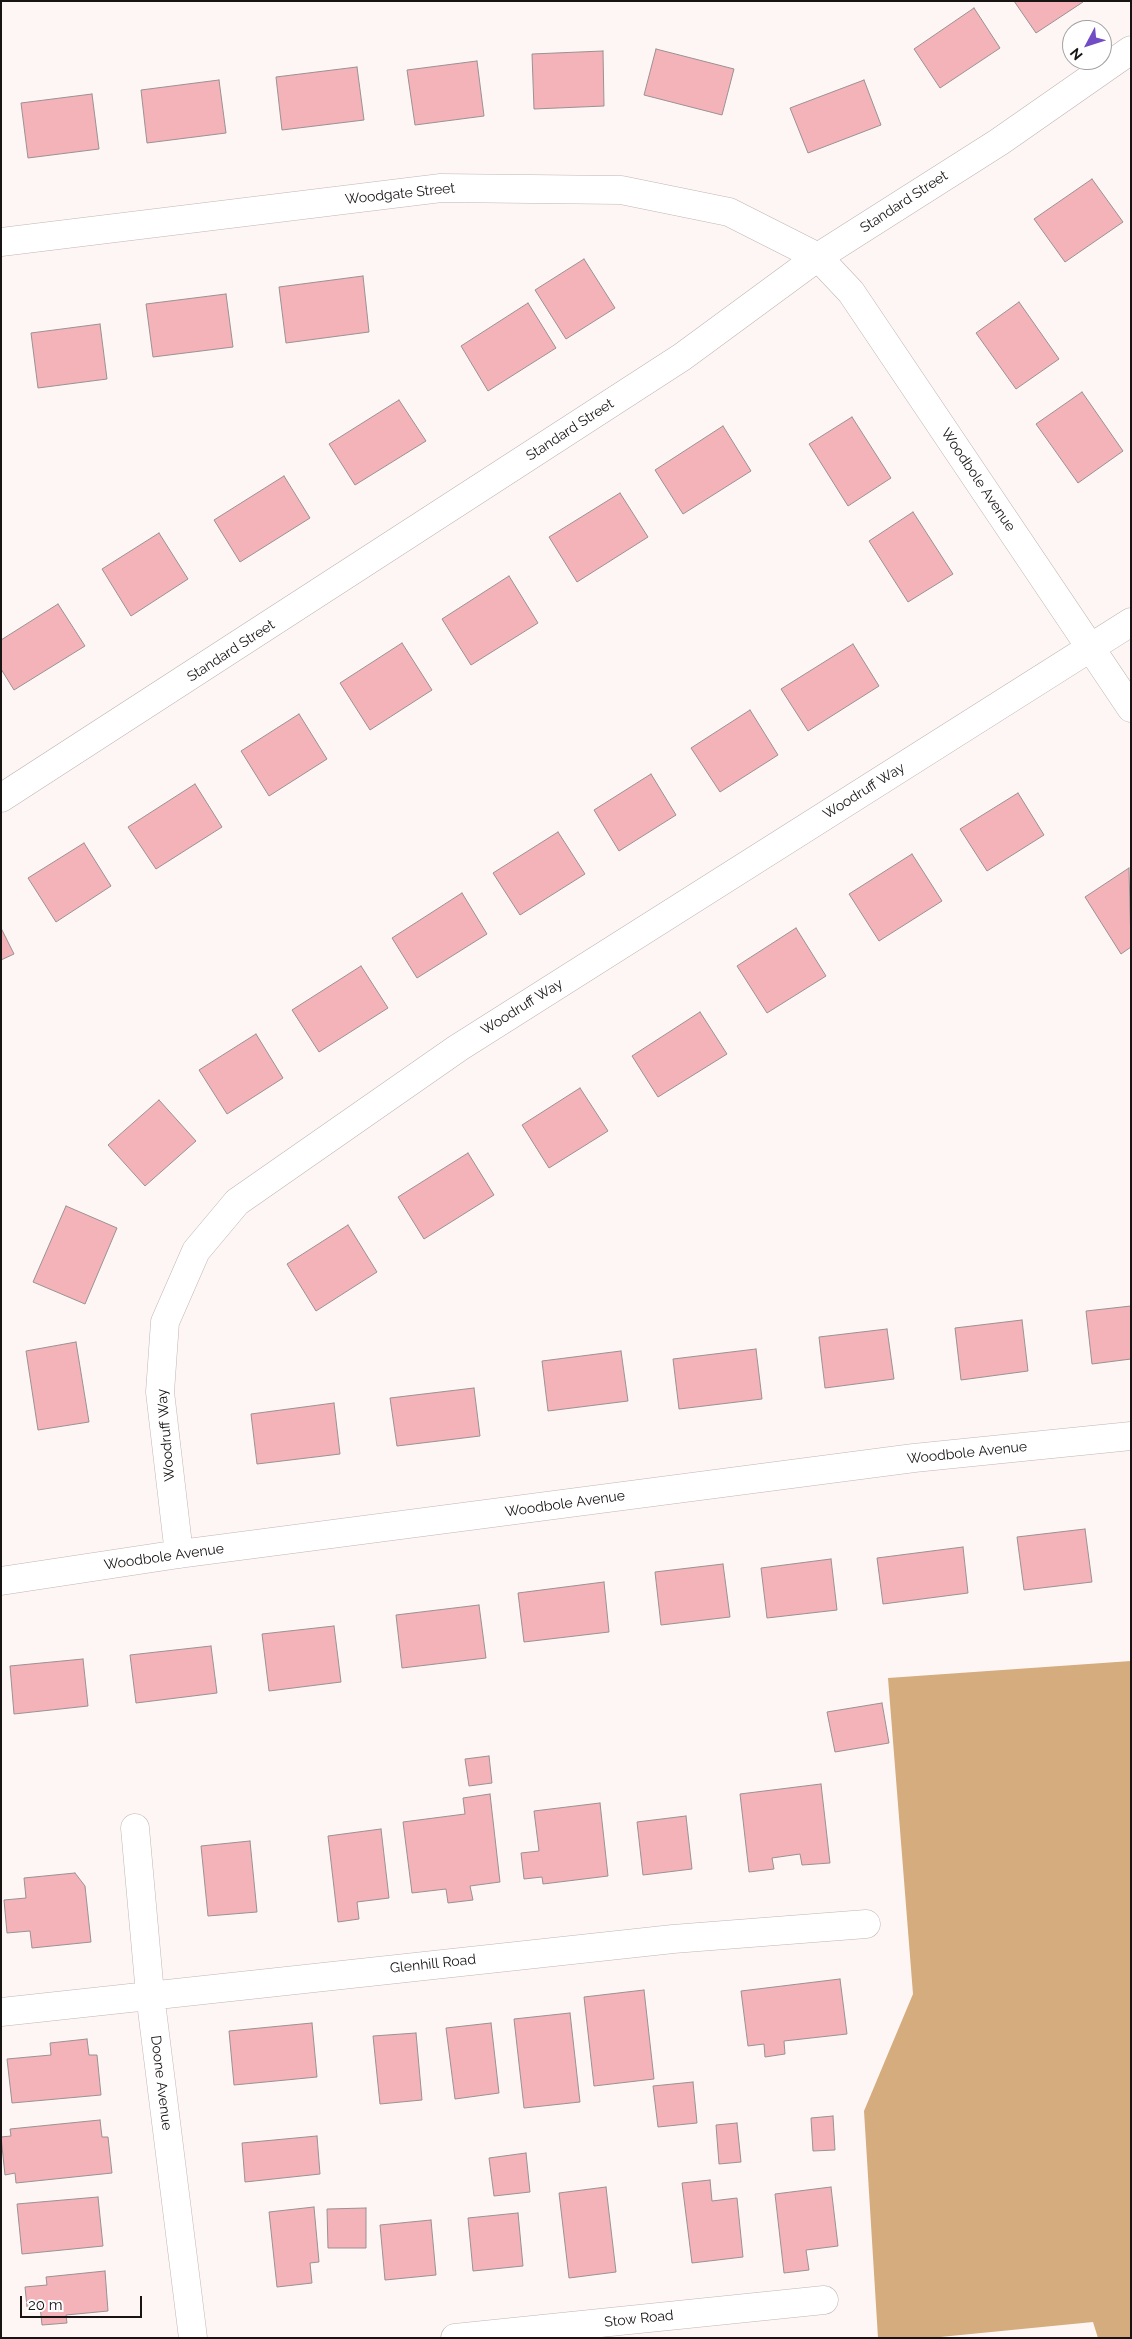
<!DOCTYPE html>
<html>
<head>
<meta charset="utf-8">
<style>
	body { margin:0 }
	#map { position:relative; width:1132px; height:2339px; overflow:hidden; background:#fef6f4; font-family:Raleway,sans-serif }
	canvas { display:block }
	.frame { position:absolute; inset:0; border:2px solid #171413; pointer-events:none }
	.north { position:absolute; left:1062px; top:20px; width:50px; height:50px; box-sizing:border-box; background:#fff; border:1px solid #a2a1a1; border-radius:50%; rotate:230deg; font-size:14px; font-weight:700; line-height:20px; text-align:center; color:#171413 }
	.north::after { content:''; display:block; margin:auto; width:18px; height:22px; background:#714cc5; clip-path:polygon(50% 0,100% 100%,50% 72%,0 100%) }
	.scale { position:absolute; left:20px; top:2296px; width:122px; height:22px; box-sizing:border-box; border:2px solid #171413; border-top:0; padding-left:6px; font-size:15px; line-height:18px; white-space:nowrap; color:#171413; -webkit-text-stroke:4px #fff; paint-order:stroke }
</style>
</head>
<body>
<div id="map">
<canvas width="1132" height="2339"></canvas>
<div class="frame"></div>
<div class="north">N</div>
<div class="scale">20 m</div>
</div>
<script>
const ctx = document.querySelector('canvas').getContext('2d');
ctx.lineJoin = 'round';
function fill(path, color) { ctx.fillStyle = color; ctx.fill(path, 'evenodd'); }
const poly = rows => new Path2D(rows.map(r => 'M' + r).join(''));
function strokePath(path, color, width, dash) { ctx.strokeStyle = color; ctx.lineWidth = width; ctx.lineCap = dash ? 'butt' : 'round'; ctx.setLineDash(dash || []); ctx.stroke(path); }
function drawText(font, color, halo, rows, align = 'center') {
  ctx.font = font + ' Raleway,sans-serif'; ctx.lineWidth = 5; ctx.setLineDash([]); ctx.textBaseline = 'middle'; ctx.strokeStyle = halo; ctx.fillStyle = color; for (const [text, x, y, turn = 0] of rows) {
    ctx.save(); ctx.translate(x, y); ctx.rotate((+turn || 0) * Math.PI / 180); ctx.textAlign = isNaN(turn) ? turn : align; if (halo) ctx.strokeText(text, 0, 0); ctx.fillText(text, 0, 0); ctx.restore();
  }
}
const forest = poly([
	[1131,1661,1131,2338,1098,2338,1093,2322,930,2338,878,2338,864,2111,913,1994,888,1678]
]);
const building = poly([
	[1014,1,1082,1,1083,2,1036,33,1014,1],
	[974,8,1000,48,940,88,914,49,974,8],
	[656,49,734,69,722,115,644,95,656,49],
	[603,51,604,106,534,109,532,54,603,51],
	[477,61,484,116,415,125,407,70,477,61],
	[357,67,364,120,282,130,276,77,357,67],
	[219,80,226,133,147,143,141,90,219,80],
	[864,80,881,125,808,153,790,108,864,80],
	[92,94,99,149,28,158,21,103,92,94],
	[1092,179,1123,222,1065,262,1034,219,1092,179],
	[584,259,615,308,566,339,535,290,584,259],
	[363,276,369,332,286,343,279,287,363,276],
	[226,294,233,347,153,357,146,304,226,294],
	[1019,302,1059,359,1016,389,976,333,1019,302],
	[528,303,556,348,488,391,461,346,528,303],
	[100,324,107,379,38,388,31,333,100,324],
	[1082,392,1123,451,1078,483,1036,424,1082,392],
	[399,400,426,441,355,485,329,444,399,400],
	[852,417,891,478,848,506,809,444,852,417],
	[723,426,751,471,683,514,655,470,723,426],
	[284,476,310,518,240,562,214,520,284,476],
	[620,493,648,537,577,582,549,537,620,493],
	[913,512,953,574,908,602,869,541,913,512],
	[159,533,188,579,131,616,102,569,159,533],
	[509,576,538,623,471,665,442,619,509,576],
	[58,604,85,646,14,690,1,669,1,640,58,604],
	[402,643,432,690,370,730,340,683,402,643],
	[853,644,879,686,808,731,781,689,853,644],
	[750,710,778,755,720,792,691,748,750,710],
	[299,714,327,759,269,796,241,751,299,714],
	[651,774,676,815,619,851,594,810,651,774],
	[195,784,222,827,156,869,128,827,195,784],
	[1018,793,1044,835,987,871,960,829,1018,793],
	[558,832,585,874,520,915,493,873,558,832],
	[84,843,111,886,56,922,28,878,84,843],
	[912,854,942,901,879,941,849,894,912,854],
	[1129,868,1131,947,1121,954,1085,897,1129,868],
	[462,893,487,934,417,978,392,938,462,893],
	[1,928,14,954,1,960,1,928],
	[796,928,826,976,767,1013,737,966,796,928],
	[361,966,388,1008,319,1052,292,1010,361,966],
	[700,1012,727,1054,658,1097,632,1056,700,1012],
	[256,1034,283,1078,227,1114,199,1070,256,1034],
	[580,1088,608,1131,549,1168,522,1125,580,1088],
	[159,1100,196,1141,145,1186,108,1145,159,1100],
	[468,1153,494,1195,424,1239,398,1197,468,1153],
	[66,1206,117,1228,85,1304,33,1282,66,1206],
	[348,1225,377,1272,316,1311,287,1264,348,1225],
	[1131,1306,1131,1359,1092,1364,1086,1311,1131,1306],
	[1022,1320,1028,1371,961,1380,955,1328,1022,1320],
	[887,1329,894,1379,825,1388,819,1337,887,1329],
	[76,1342,89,1422,38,1430,26,1351,76,1342],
	[756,1349,762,1399,679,1409,673,1359,756,1349],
	[621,1351,628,1401,548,1411,542,1361,621,1351],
	[474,1388,480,1436,397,1446,390,1398,474,1388],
	[334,1403,340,1454,257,1464,251,1414,334,1403],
	[1085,1529,1092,1582,1024,1590,1017,1537,1085,1529],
	[963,1547,968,1593,883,1604,877,1558,963,1547],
	[831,1559,837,1610,767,1618,761,1568,831,1559],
	[723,1564,730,1617,661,1625,655,1572,723,1564],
	[604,1582,609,1632,524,1642,518,1593,604,1582],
	[479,1605,486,1658,402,1668,396,1615,479,1605],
	[334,1626,341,1682,269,1691,262,1634,334,1626],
	[211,1646,217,1693,136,1703,130,1655,211,1646],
	[83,1659,88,1706,14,1714,10,1666,83,1659],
	[882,1703,889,1743,835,1752,827,1712,882,1703],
	[489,1756,492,1783,469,1786,465,1759,489,1756],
	[821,1784,830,1863,802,1865,800,1854,772,1858,774,1869,749,1872,740,1794,821,1784],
	[490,1794,500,1882,470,1886,473,1900,448,1903,446,1889,412,1893,403,1822,465,1814,463,1798,490,1794],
	[600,1803,608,1876,543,1884,542,1877,524,1879,521,1853,539,1851,534,1811,600,1803],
	[686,1816,692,1869,643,1875,637,1822,686,1816],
	[381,1829,389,1898,357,1902,359,1919,338,1922,328,1836,381,1829],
	[250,1841,257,1912,208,1916,201,1846,250,1841],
	[75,1873,85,1886,91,1942,32,1948,30,1931,7,1933,4,1900,26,1898,24,1878,75,1873],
	[840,1979,847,2034,784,2041,785,2054,765,2057,764,2044,748,2046,741,1991,840,1979],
	[644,1990,654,2079,594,2086,584,1997,644,1990],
	[570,2013,580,2102,524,2108,514,2019,570,2013],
	[312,2023,317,2077,234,2085,229,2031,312,2023],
	[491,2023,499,2093,455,2099,446,2028,491,2023],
	[416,2033,422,2100,380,2104,373,2036,416,2033],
	[87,2039,89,2055,97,2055,101,2095,12,2103,7,2059,51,2055,50,2043,87,2039],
	[693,2082,697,2123,658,2127,653,2086,693,2082],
	[833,2116,835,2150,813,2151,811,2118,833,2116],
	[100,2120,102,2137,108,2137,112,2173,16,2183,15,2173,5,2175,1,2137,11,2136,10,2129,100,2120],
	[737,2123,741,2162,719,2164,716,2125,737,2123],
	[317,2136,320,2174,245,2182,242,2143,317,2136],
	[526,2153,530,2192,494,2196,489,2158,526,2153],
	[710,2180,712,2201,737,2198,743,2257,692,2263,682,2183,710,2180],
	[606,2187,616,2272,569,2278,559,2193,606,2187],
	[831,2187,838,2246,806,2250,809,2270,784,2273,775,2194,831,2187],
	[98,2197,103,2246,22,2254,17,2204,98,2197],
	[314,2207,319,2262,310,2263,312,2283,277,2287,269,2212,314,2207],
	[366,2208,366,2248,328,2248,327,2209,366,2208],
	[518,2213,523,2266,473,2271,468,2218,518,2213],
	[431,2220,436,2275,385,2280,380,2225,431,2220],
	[105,2271,108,2311,66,2315,67,2323,42,2325,40,2306,27,2307,25,2287,47,2285,46,2277,105,2271]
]);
const street = poly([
	[1,242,441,188,621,190,729,212,818,257,851,292,1131,708],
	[1,798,682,357,818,257,999,142,1131,50],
	[179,1554,160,1392,165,1322,196,1251,237,1202,458,1048,1131,622],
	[1,1581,179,1554,914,1458,1131,1436],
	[135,1828,150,1994,193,2338],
	[1,2012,673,1939,866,1924],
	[455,2338,824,2300]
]);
const streetNames = [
	["Woodgate Street",400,194,-6],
	["Standard Street",904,202,-33],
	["Standard Street",570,430,-33],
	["Woodbole Avenue",978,480,56],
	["Standard Street",231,651,-33],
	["Woodruff Way",864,791,-32],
	["Woodruff Way",522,1007,-32],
	["Woodruff Way",166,1435,-95],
	["Woodbole Avenue",967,1453,-6],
	["Woodbole Avenue",565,1504,-8],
	["Woodbole Avenue",164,1557,-8],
	["Glenhill Road",433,1964,-6],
	["Doone Avenue",161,2083,83],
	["Stow Road",639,2319,-6]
];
fill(forest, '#d4ac7e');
fill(building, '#f4b2b9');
strokePath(building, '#9a9191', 1);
strokePath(street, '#c0b6b4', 29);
strokePath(street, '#fff', 28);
drawText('14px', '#171413', '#fff', streetNames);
</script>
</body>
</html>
